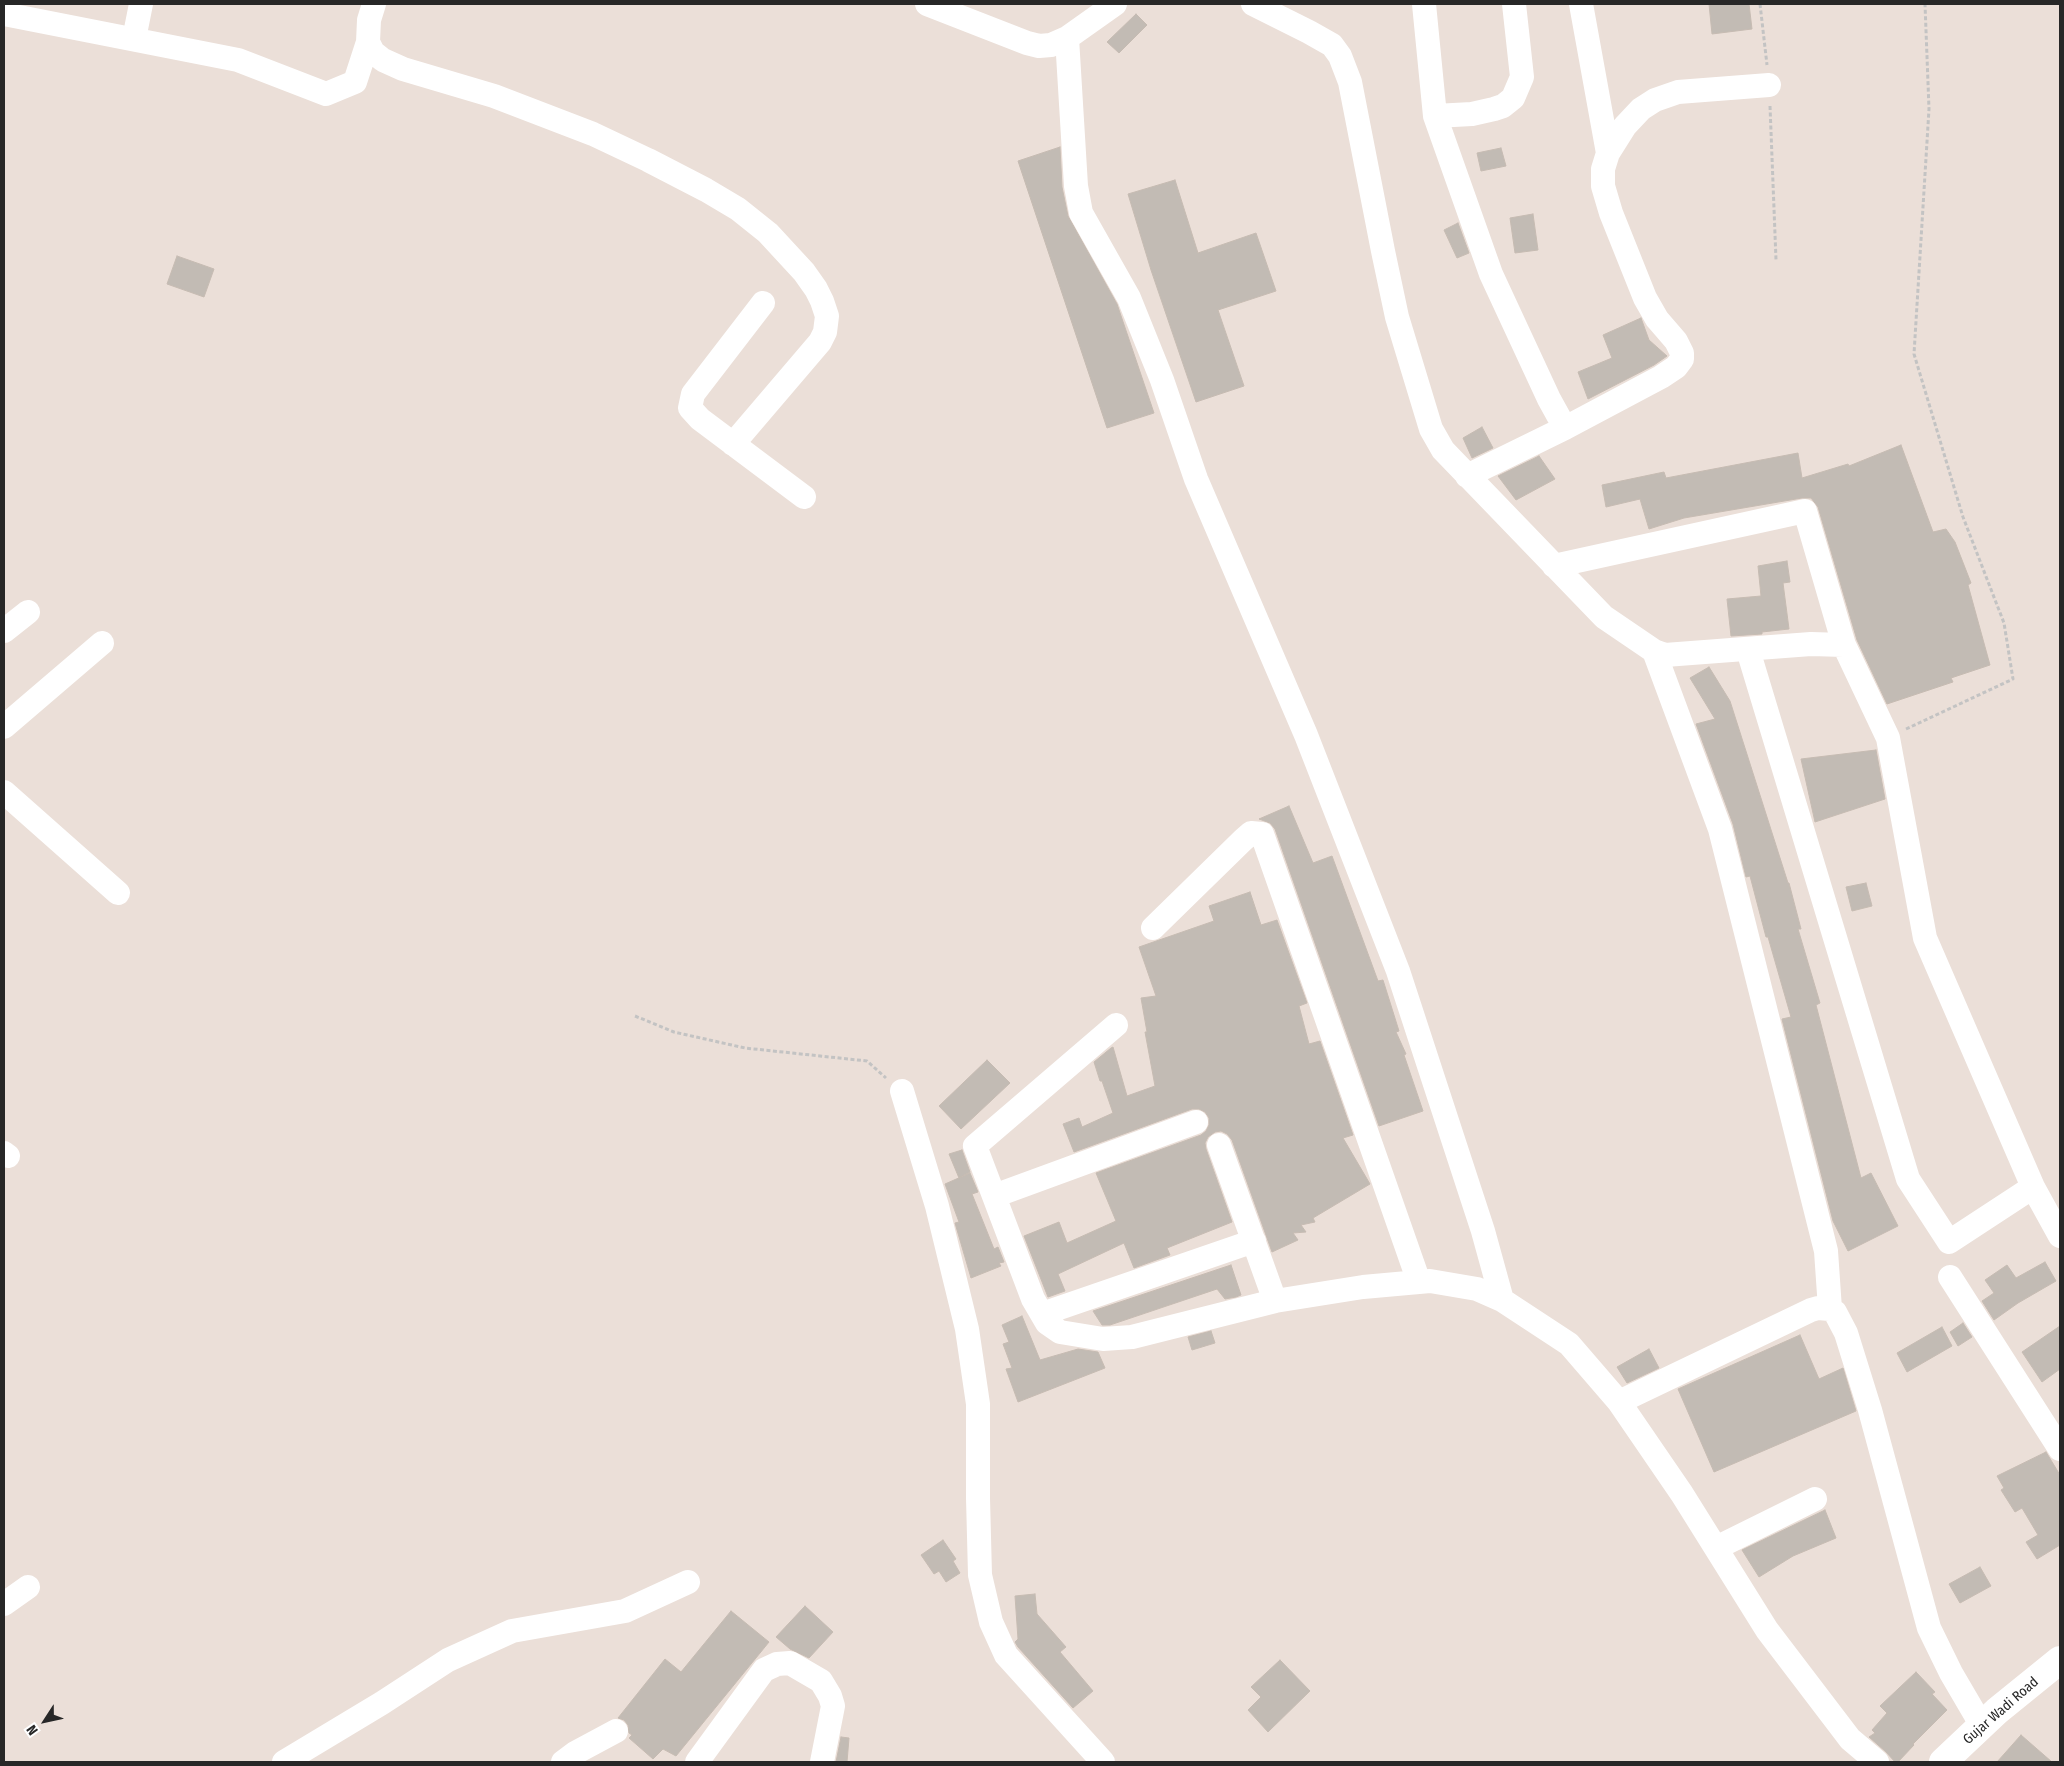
<!DOCTYPE html>
<html>
<head>
<meta charset="utf-8">
<style>
	body { margin:0 }
	#map { position:relative; width:2064px; height:1766px; overflow:hidden; background:#ebdfd8; font-family:"Fira Sans Condensed",sans-serif }
	canvas { display:block }
	.frame { position:absolute; inset:0; border:5px solid #272727; pointer-events:none }
	.north { position:absolute; left:20px; top:1696px; width:50px; height:50px; -webkit-text-stroke:4px #fff; paint-order:stroke; rotate:235deg; font-size:14px; font-weight:700; line-height:20px; text-align:center; color:#272727 }
	.north::after { content:''; display:block; margin:auto; width:18px; height:22px; background:#272727; clip-path:polygon(50% 0,100% 100%,50% 72%,0 100%) }
</style>
</head>
<body>
<div id="map">
<canvas width="2064" height="1766"></canvas>
<div class="frame"></div>
<div class="north">N</div>
</div>
<script>
const ctx = document.querySelector('canvas').getContext('2d');
ctx.lineJoin = 'round';
function fill(path, color) { ctx.fillStyle = color; ctx.fill(path, 'evenodd'); }
const poly = rows => new Path2D(rows.map(r => 'M' + r).join(''));
function strokePath(path, color, width, dash) { ctx.strokeStyle = color; ctx.lineWidth = width; ctx.lineCap = dash ? 'butt' : 'round'; ctx.setLineDash(dash || []); ctx.stroke(path); }
function drawText(font, color, halo, rows, align = 'center') {
  ctx.font = font + ' "Fira Sans Condensed",sans-serif'; ctx.lineWidth = 4; ctx.setLineDash([]); ctx.textBaseline = 'middle'; ctx.strokeStyle = halo; ctx.fillStyle = color; for (const [text, x, y, turn = 0] of rows) {
    ctx.save(); ctx.translate(x, y); ctx.rotate((+turn || 0) * Math.PI / 180); ctx.textAlign = isNaN(turn) ? turn : align; if (halo) ctx.strokeText(text, 0, 0); ctx.fillText(text, 0, 0); ctx.restore();
  }
}
const building = poly([
	[1709,4,1749,4,1752,29,1712,34,1709,4],
	[1136,14,1147,25,1119,53,1107,42,1136,14],
	[1060,147,1062,187,1068,216,1117,304,1154,413,1107,428,1018,161,1060,147],
	[1501,148,1506,166,1481,171,1477,153,1501,148],
	[1175,180,1198,253,1256,233,1276,291,1218,310,1244,386,1196,402,1151,270,1128,194,1175,180],
	[1533,214,1538,250,1515,253,1510,218,1533,214],
	[1458,223,1469,253,1457,258,1444,230,1458,223],
	[177,256,214,269,204,297,167,284,177,256],
	[1641,318,1649,340,1667,356,1654,365,1588,399,1578,372,1612,358,1603,335,1641,318],
	[1482,427,1493,448,1472,458,1463,438,1482,427],
	[1901,445,1933,532,1946,529,1955,542,1971,583,1968,585,1990,665,1951,678,1953,682,1887,704,1857,640,1818,507,1811,498,1802,498,1684,518,1649,529,1640,499,1606,507,1602,485,1664,472,1666,478,1798,453,1802,478,1848,464,1849,466,1901,445],
	[1539,456,1555,479,1516,500,1498,476,1539,456],
	[1787,561,1790,582,1783,583,1789,629,1762,632,1762,634,1731,636,1727,599,1761,596,1758,566,1787,561],
	[1709,667,1730,701,1788,883,1789,883,1801,929,1798,929,1820,1003,1816,1005,1861,1178,1871,1173,1898,1226,1848,1251,1833,1221,1782,1019,1791,1017,1768,937,1766,937,1750,876,1746,877,1733,824,1696,724,1715,719,1690,678,1709,667],
	[1876,750,1885,799,1815,822,1801,759,1876,750],
	[1289,806,1313,863,1332,856,1378,981,1383,980,1399,1031,1396,1032,1406,1054,1404,1055,1423,1111,1379,1126,1275,829,1270,823,1259,819,1289,806],
	[1866,883,1872,906,1852,911,1846,887,1866,883],
	[1250,892,1261,925,1277,920,1307,1003,1299,1006,1309,1044,1320,1041,1353,1135,1343,1138,1370,1184,1313,1218,1315,1222,1301,1225,1306,1232,1293,1233,1298,1240,1272,1252,1232,1140,1227,1134,1221,1131,1215,1132,1208,1137,1205,1143,1206,1149,1232,1222,1167,1248,1170,1255,1134,1268,1124,1243,1058,1274,1065,1291,1048,1297,1024,1236,1059,1222,1067,1243,1116,1221,1096,1173,1201,1135,1206,1131,1209,1125,1209,1118,1205,1112,1199,1109,1192,1109,1074,1152,1063,1124,1079,1118,1082,1127,1113,1113,1102,1081,1100,1081,1094,1062,1111,1048,1113,1047,1127,1096,1155,1086,1145,1032,1147,1032,1141,998,1156,996,1139,947,1214,921,1209,906,1250,892],
	[987,1060,1010,1083,961,1129,939,1106,987,1060],
	[962,1150,970,1172,959,1178,949,1154,962,1150],
	[970,1173,978,1192,972,1194,994,1249,998,1247,1004,1262,999,1263,1001,1266,971,1278,955,1223,959,1222,945,1184,970,1173],
	[2045,1262,2056,1281,2018,1303,1994,1320,1982,1301,1994,1293,1985,1280,2007,1265,2016,1278,2045,1262],
	[1231,1265,1241,1295,1236,1297,1225,1299,1217,1289,1110,1325,1102,1325,1093,1311,1231,1265],
	[1022,1316,1040,1360,1078,1349,1098,1352,1105,1368,1018,1402,1006,1369,1012,1368,1003,1344,1009,1342,1002,1325,1022,1316],
	[1963,1323,1972,1337,1958,1346,1950,1332,1963,1323],
	[2060,1326,2060,1369,2042,1382,2022,1352,2060,1326],
	[1942,1327,1952,1346,1907,1372,1897,1353,1942,1327],
	[1211,1331,1215,1343,1192,1350,1188,1337,1211,1331],
	[1800,1335,1819,1379,1843,1368,1856,1411,1714,1472,1678,1389,1800,1335],
	[1649,1349,1659,1368,1627,1383,1617,1367,1649,1349],
	[2046,1452,2060,1475,2060,1545,2037,1559,2026,1542,2038,1535,2022,1508,2015,1512,2001,1490,2004,1488,1997,1476,2046,1452],
	[1825,1510,1836,1538,1793,1556,1759,1577,1742,1550,1825,1510],
	[943,1540,956,1559,953,1561,960,1573,946,1582,939,1571,934,1574,921,1555,943,1540],
	[1980,1567,1991,1586,1960,1603,1949,1584,1980,1567],
	[1035,1594,1037,1614,1066,1647,1060,1652,1093,1691,1073,1708,1018,1647,1015,1642,1018,1639,1015,1596,1035,1594],
	[805,1606,833,1632,809,1658,790,1649,776,1637,805,1606],
	[731,1611,769,1642,676,1756,663,1749,653,1759,629,1738,632,1735,629,1733,628,1725,624,1720,618,1718,665,1659,681,1672,731,1611],
	[1280,1660,1310,1691,1268,1732,1248,1710,1261,1697,1251,1687,1280,1660],
	[1916,1672,1935,1692,1932,1694,1947,1710,1913,1744,1914,1745,1898,1762,1895,1762,1886,1752,1869,1737,1875,1733,1872,1730,1887,1713,1880,1706,1916,1672],
	[2021,1735,2052,1762,1997,1762,2021,1735],
	[841,1737,849,1738,847,1762,836,1762,841,1737]
]);
const path = poly([
	[1760,4,1767,65],
	[1770,106,1776,260],
	[1906,729,2013,679,2004,623,1963,517,1914,354,1929,109,1925,4],
	[635,1016,674,1032,745,1048,867,1061,886,1078]
]);
const street = poly([
	[374,4,369,20,368,42,373,52,383,60,403,69,494,96,593,134,648,160,706,190,738,209,768,233,804,272,816,289,822,301,827,316,825,332,820,342,733,444],
	[927,4,1027,43,1039,46,1051,45,1067,38,1115,4],
	[1253,4,1309,32,1332,45,1340,56,1350,82,1383,251,1397,317,1431,429,1443,450,1604,617,1654,651,1665,655,1811,644,1844,645,1888,738,1925,938,2033,1187,2060,1236],
	[1424,4,1435,116,1491,274,1549,399,1565,428],
	[1581,4,1608,153],
	[4,14,238,60,326,94,355,82,368,42],
	[1067,38,1076,186,1081,213,1129,298,1162,380,1196,479,1306,735,1398,971,1483,1231,1502,1300],
	[134,39,141,4],
	[1435,116,1472,114,1494,109,1503,106,1513,98,1522,77,1514,4],
	[763,303,693,394,690,408,700,419,804,497],
	[1467,476,1565,428,1661,377,1676,367,1682,359,1682,353,1676,341,1657,319,1645,298,1611,213,1603,186,1603,169,1608,153,1625,126,1641,109,1655,100,1678,92,1769,85],
	[1554,566,1805,511,1844,645],
	[4,631,28,612],
	[1748,650,1908,1179,1949,1242,2033,1187],
	[1654,651,1720,829,1826,1251,1830,1309],
	[4,727,102,643],
	[4,792,118,893],
	[1153,928,1243,840,1251,833,1262,834,1419,1282],
	[1116,1025,975,1146,1033,1299,1047,1323,1060,1332,1103,1339,1132,1337,1275,1301],
	[902,1091,937,1206,967,1329,978,1404,978,1498,980,1575,991,1622,1006,1655,1103,1762],
	[1219,1145,1275,1301,1363,1287,1430,1281,1477,1289,1502,1300,1569,1344,1619,1402,1682,1494,1767,1630,1850,1739,1877,1762],
	[4,1153,8,1156],
	[994,1196,1196,1122],
	[1950,1277,2060,1449],
	[1042,1314,1254,1241],
	[1619,1402,1811,1310,1818,1308,1830,1309,1835,1312,1846,1333,1870,1410,1929,1628,1951,1673,1982,1726],
	[1716,1548,1815,1499],
	[4,1604,28,1587],
	[284,1762,382,1703,448,1660,512,1631,625,1611,688,1582],
	[563,1762,575,1753,616,1731],
	[697,1762,764,1670,777,1664,790,1663,821,1681,830,1696,833,1706,822,1762]
]);
const secondary = poly([
	[1943,1762,1997,1711,2060,1660]
]);
const streetNames = [
	["Gujar Wadi Road",2001,1711,-41]
];
fill(building, '#c2bbb4');
strokePath(building, '#c6bbb2', 1);
strokePath(path, '#c3c3c3', 3, [4, 2.5]);
strokePath(street, '#fff', 24);
strokePath(secondary, '#fff', 28);
drawText('14px', '#272727', '#fff', streetNames);
</script>
</body>
</html>
